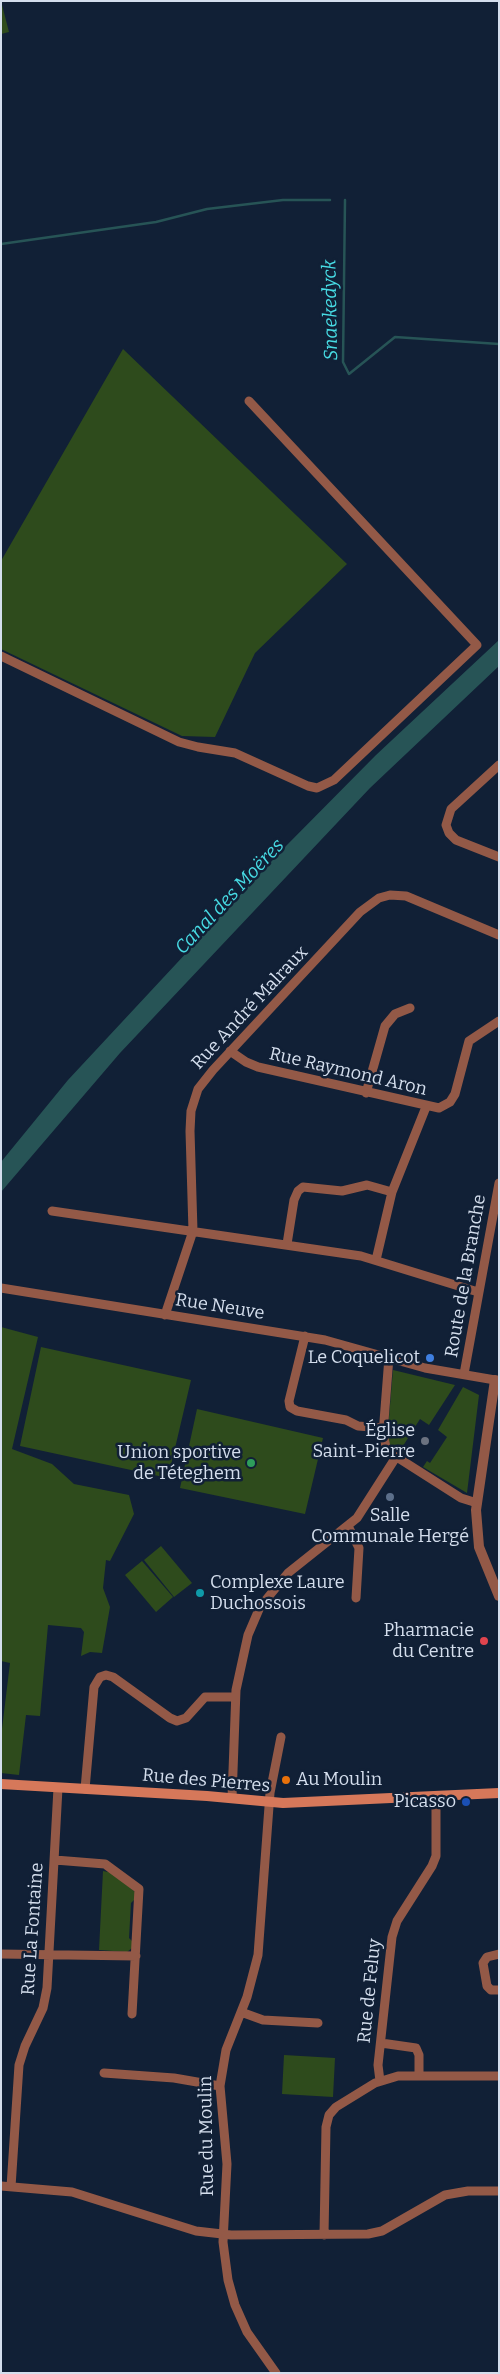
<!DOCTYPE html>
<html>
<head>
<meta charset="utf-8">
<style>
	body { margin:0 }
	#map { position:relative; width:500px; height:2374px; overflow:hidden; background:#112036; font-family:Bitter,serif }
	canvas { display:block }
	.frame { position:absolute; inset:0; border:2px solid #d4deed; pointer-events:none }
</style>
</head>
<body>
<div id="map">
<canvas width="500" height="2374"></canvas>
<div class="frame"></div>
</div>
<script>
const ctx = document.querySelector('canvas').getContext('2d');
ctx.lineJoin = 'round';
function fill(path, color) { ctx.fillStyle = color; ctx.fill(path, 'evenodd'); }
const poly = rows => new Path2D(rows.map(r => 'M' + r).join(''));
function strokePath(path, color, width, dash) { ctx.strokeStyle = color; ctx.lineWidth = width; ctx.lineCap = dash ? 'butt' : 'round'; ctx.setLineDash(dash || []); ctx.stroke(path); }
function drawText(font, color, halo, rows, align = 'center') {
  ctx.font = font + ' Bitter,serif'; ctx.lineWidth = 5; ctx.setLineDash([]); ctx.textBaseline = 'middle'; ctx.strokeStyle = halo; ctx.fillStyle = color; for (const [text, x, y, turn = 0] of rows) {
    ctx.save(); ctx.translate(x, y); ctx.rotate((+turn || 0) * Math.PI / 180); ctx.textAlign = isNaN(turn) ? turn : align; if (halo) ctx.strokeText(text, 0, 0); ctx.fillText(text, 0, 0); ctx.restore();
  }
}
const green = poly([
	[1,1,9,32,1,34],
	[123,349,347,564,255,653,215,737,182,736,1,649,1,561],
	[1,1327,38,1337,12,1449,52,1464,74,1484,129,1495,134,1514,110,1561,106,1560,103,1588,110,1607,102,1653,90,1652,81,1656,84,1632,81,1628,48,1625,40,1716,26,1715,19,1775,1,1773,1,1737,10,1663,1,1661],
	[41,1347,191,1380,168,1478,20,1446],
	[393,1370,455,1385,429,1425,420,1419,403,1446,406,1448,403,1454,389,1446,387,1441],
	[463,1387,479,1395,467,1493,423,1467,427,1461,430,1463,447,1437,438,1430],
	[197,1409,323,1438,305,1514,180,1488],
	[161,1546,192,1583,174,1597,144,1560],
	[142,1561,173,1597,156,1612,125,1575],
	[103,1871,113,1873,135,1892,135,1899,131,1903,129,1938,133,1942,132,1948,127,1952,99,1950],
	[284,2055,335,2058,333,2097,282,2094]
]);
const water = poly([
	[499,640,499,666,370,788,120,1053,1,1192,1,1162,68,1080,284,848,376,755]
]);
const stream = poly([
	[345,200,343,362,349,374,395,337,499,344],
	[1,244,156,222,207,209,283,200,330,200]
]);
const minor = poly([
	[1,656,179,742,198,747,235,753,308,786,317,788,334,780,477,645,249,401],
	[499,765,451,809,446,825,449,833,456,840,499,857],
	[230,1051,246,1062,258,1067,439,1108,450,1102,455,1094,469,1041,499,1021],
	[366,1093,385,1026,395,1014,410,1008],
	[52,1211,361,1256,478,1292],
	[287,1244,294,1200,298,1191,303,1187,342,1191,367,1185,392,1192],
	[376,1260,392,1192,426,1107],
	[1,1288,325,1340,425,1368,495,1380],
	[165,1315,193,1231,190,1131,191,1111,198,1089,213,1070,360,912,379,898,390,895,406,896,499,935],
	[305,1336,289,1401,290,1407,297,1411,346,1420,358,1426,384,1428],
	[389,1357,383,1434,386,1447,392,1454,461,1498,477,1503],
	[464,1374,499,1183],
	[348,1526,359,1548,356,1598],
	[85,1789,94,1687,100,1677,106,1675,113,1677,170,1718,177,1721,186,1718,205,1697,235,1697],
	[232,1798,236,1690,248,1635,260,1607,288,1573,357,1518,396,1457],
	[55,1860,105,1864,139,1889,132,2014],
	[1,1954,136,1956],
	[499,1954,487,1957,483,1963,487,1986,491,1990,499,1990],
	[241,2012,263,2020,318,2023],
	[381,2043,416,2048,419,2055,419,2075],
	[104,2073,174,2078,220,2086],
	[380,2081,378,2065,392,1937,397,1921,432,1866,436,1856,436,1796],
	[1,2186,72,2192,196,2231,231,2235,368,2234,382,2231,445,2195,468,2191,499,2191],
	[11,2187,19,2065,25,2046,43,2008,47,1988,58,1788],
	[324,2235,326,2127,329,2115,336,2107,375,2083,398,2076,499,2076],
	[276,2373,247,2332,235,2305,228,2280,223,2242,227,2164,220,2086,226,2050,247,1997,258,1955,270,1793,281,1737]
]);
const tertiary = poly([
	[499,1381,495,1380,476,1510,479,1547,499,1596]
]);
const secondary = poly([
	[1,1784,207,1796,283,1803,499,1793]
]);
const markers = [
	[430,1358,5,"#3f7fe0"],
	[425,1441,5,"#6b7280"],
	[251,1463,5,"#2e9e5b"],
	[390,1497,5,"#5c6f8a"],
	[200,1593,5,"#0f9aa8"],
	[484,1641,5,"#e0444e"],
	[286,1780,5,"#e8710a"],
	[466,1802,5,"#1a4fb4"]
];
const streetNames = [
	["Rue André Malraux",250,1008,-47],
	["Rue Raymond Aron",348,1072,13],
	["Route de la Branche",466,1276,-80],
	["Rue Neuve",220,1307,9],
	["Rue des Pierres",206,1781,5],
	["Rue La Fontaine",33,1929,-86],
	["Rue de Feluy",370,1991,-84],
	["Rue du Moulin",207,2136,-91]
];
const poiNames = [
	["Le Coquelicot",420,1358],
	["Église",415,1431],
	["Saint-Pierre",415,1452],
	["Union sportive",241,1453],
	["de Téteghem",241,1474],
	["Salle",390,1516,"center"],
	["Communale Hergé",390,1537,"center"],
	["Complexe Laure",210,1583,"left"],
	["Duchossois",210,1604,"left"],
	["Pharmacie",474,1631],
	["du Centre",474,1652],
	["Au Moulin",296,1780,"left"],
	["Picasso",456,1802]
];
const waterNames = [
	["Snaekedyck",331,310,-91],
	["Canal des Moëres",230,897,-47]
];
fill(green, '#2e4b1c');
fill(water, '#275456');
strokePath(stream, '#275456', 2.5);
strokePath(minor, '#935947', 9);
strokePath(tertiary, '#935947', 10);
strokePath(secondary, '#d6785a', 10);
for (const [x, y, r, color] of markers) { const dot = new Path2D(); dot.arc(x, y, r, 0, 2 * Math.PI); ctx.fillStyle = color; ctx.fill(dot); strokePath(dot, '#112036', 2); }
drawText('18px', '#d4deed', '#112036', streetNames);
drawText('18px', '#d4deed', '#112036', poiNames, 'right');
drawText('italic 19px', '#47dbe4', '#112036', waterNames);
</script>
</body>
</html>
